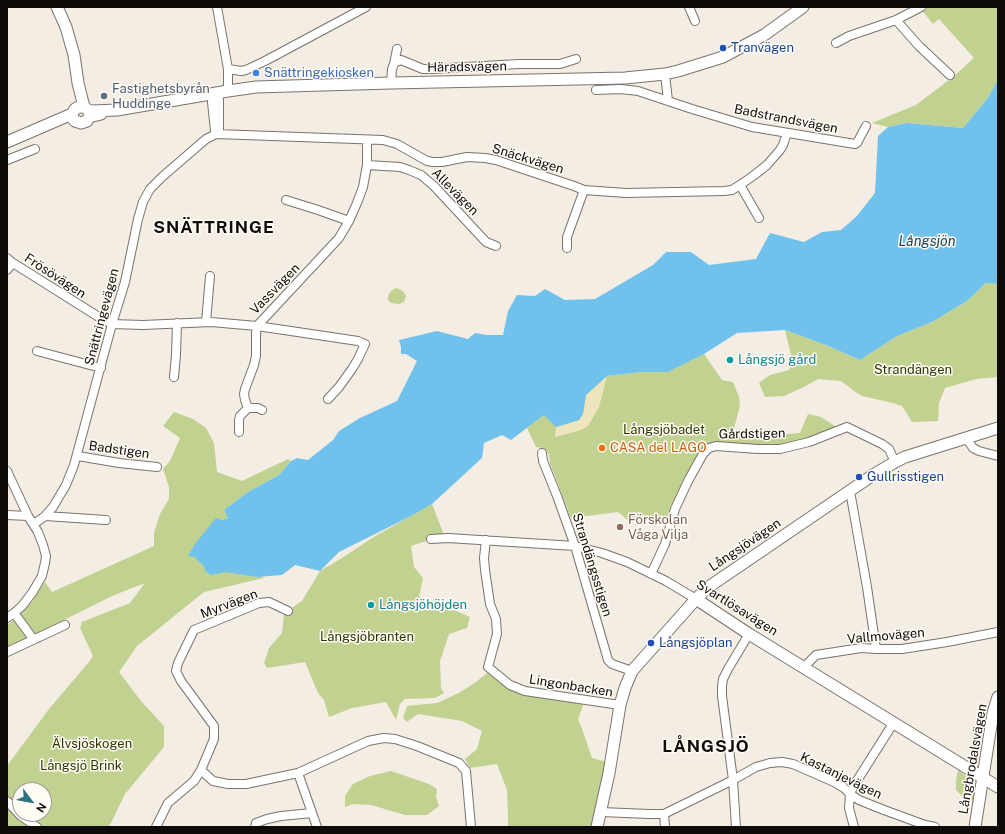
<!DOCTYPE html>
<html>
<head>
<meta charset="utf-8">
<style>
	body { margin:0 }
	#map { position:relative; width:1005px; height:834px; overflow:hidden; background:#f4ede4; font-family:"Public Sans",sans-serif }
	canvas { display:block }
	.frame { position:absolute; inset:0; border:8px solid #0e0b09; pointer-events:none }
	.north { position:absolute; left:12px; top:782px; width:40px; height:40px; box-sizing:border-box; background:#fffbf5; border:1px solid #9f9b97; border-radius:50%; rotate:122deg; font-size:11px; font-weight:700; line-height:16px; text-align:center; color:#0e0b09 }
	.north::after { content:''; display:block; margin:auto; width:14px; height:18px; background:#2e7382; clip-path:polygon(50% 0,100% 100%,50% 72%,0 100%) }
</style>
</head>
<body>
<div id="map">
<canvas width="1005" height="834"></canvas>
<div class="frame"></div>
<div class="north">N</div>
</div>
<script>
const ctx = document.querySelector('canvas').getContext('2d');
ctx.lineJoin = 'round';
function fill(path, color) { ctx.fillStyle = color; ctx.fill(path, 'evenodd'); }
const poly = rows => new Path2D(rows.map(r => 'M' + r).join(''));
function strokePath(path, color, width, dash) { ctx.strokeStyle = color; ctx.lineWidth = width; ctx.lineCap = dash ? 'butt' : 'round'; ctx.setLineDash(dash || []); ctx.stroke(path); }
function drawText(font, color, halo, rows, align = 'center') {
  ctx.font = font + ' "Public Sans",sans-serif'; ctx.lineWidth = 3; ctx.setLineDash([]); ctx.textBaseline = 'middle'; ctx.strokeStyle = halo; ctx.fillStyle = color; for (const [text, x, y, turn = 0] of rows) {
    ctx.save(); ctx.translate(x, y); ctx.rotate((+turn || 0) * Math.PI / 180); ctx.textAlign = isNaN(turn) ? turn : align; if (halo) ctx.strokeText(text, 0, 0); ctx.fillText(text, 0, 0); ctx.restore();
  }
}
const green = poly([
	[921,7,998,7,998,80,987,99,963,128,907,123,888,127,872,123,916,105,953,77,974,58,939,19,933,24,920,8],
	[986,283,998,284,998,377,976,379,945,388,939,403,938,421,912,422,902,406,893,403,862,396,854,391,841,381,818,379,806,386,784,396,765,397,759,383,770,375,789,370,792,359,785,330,826,345,860,360,897,336,932,322,967,301],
	[395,288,399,289,403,291,406,296,404,302,399,304,391,303,388,300,388,296,390,292],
	[704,354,722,380,733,382,739,397,740,406,733,432,746,437,800,433,808,414,821,417,841,430,780,449,736,445,700,453,670,507,667,522,642,517,630,522,618,512,571,518,550,463,549,454,543,448,536,447,527,428,544,415,607,376,641,372,668,372],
	[174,412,193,419,206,428,214,443,217,472,242,481,288,459,291,461,279,475,248,492,224,510,228,518,222,520,232,546,264,578,204,592,137,646,119,672,141,701,164,726,164,747,125,794,109,827,7,827,7,766,49,709,88,663,93,656,80,628,82,622,130,603,145,583,112,596,56,624,25,639,7,649,7,625,14,620,31,603,45,582,52,592,154,546,154,533,160,514,169,499,169,487,163,469,170,461,180,438,163,426],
	[20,790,44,790,44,814,20,814],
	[432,504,444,535,411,546,414,567,423,578,419,597,441,604,470,617,467,628,449,634,440,661,441,688,444,693,435,698,405,699,400,704,396,720,386,702,352,708,329,717,324,700,318,693,305,662,267,668,264,663,269,648,282,633,284,613,302,601,320,571,342,558,372,538],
	[488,672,508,688,526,695,584,703,578,719,582,729,592,758,606,762,595,827,508,827,508,816,507,790,497,764,470,768,465,759,477,749,482,731,462,721,418,714,407,722,403,718,407,706,437,703,459,693,476,682],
	[958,770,968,778,973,786,974,793,973,801,964,798,956,790,956,781],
	[391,771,429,784,437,789,436,797,439,806,427,815,405,815,371,805,353,804,345,807,345,796,353,784,370,776]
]);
const sand = poly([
	[607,376,599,407,588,426,581,430,555,437,556,427,579,420,583,414,586,395]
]);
const water = poly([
	[998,80,998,284,986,283,967,301,932,322,897,336,860,360,826,345,785,330,737,333,704,354,668,372,641,372,607,376,586,395,583,414,579,420,556,427,544,415,511,440,502,435,484,443,482,458,432,504,411,516,339,552,320,571,295,565,282,575,257,577,226,572,211,575,205,571,204,566,198,561,195,557,188,556,195,544,216,518,222,520,228,518,224,510,248,492,279,475,291,461,297,458,308,460,333,440,339,431,360,418,397,401,417,361,406,354,401,354,401,347,399,340,437,331,468,339,475,333,487,335,503,335,508,311,517,295,535,296,545,289,565,300,595,299,653,265,666,252,691,252,709,265,756,259,770,233,804,242,822,232,841,230,856,217,875,193,878,136,888,127,907,123,963,128,987,99]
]);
const street = poly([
	[217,7,228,69,228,91],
	[689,7,695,21],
	[896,20,919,46,950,75],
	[836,43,849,36,896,20,921,7],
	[394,64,396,62,401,60,423,69,431,69,519,64,560,64,576,59],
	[228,69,241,71,246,70,265,61,366,7],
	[665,74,668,101],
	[391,83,392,69,394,64,397,49],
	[596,90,621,89,638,91,692,109,752,127,855,144,857,143,866,126],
	[213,94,212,102,215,131],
	[216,134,383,140,397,144,427,161,433,162,442,162,467,157,485,158,496,160,574,186,584,190,626,193,724,191,732,190,740,185,753,176,767,165,780,150,783,145,787,133],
	[7,160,35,149],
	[367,165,400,167,409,170,421,175,434,186,486,242,496,246],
	[740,185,759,218],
	[286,200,318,210,349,221],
	[567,248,567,237,584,190],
	[7,258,13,263,102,319,112,324,143,325,211,322,257,326,358,341,365,344,358,359,352,369,339,387,328,399],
	[7,270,13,263],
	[206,322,210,276],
	[37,351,101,368],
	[174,377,176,355,177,323],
	[248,408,258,408,262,410],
	[239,432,239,420,240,416,248,408,245,400,244,394,245,389,254,365,256,356,256,333,257,326,326,252,339,238,349,221,357,203,363,187,367,165,367,140],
	[966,438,973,448,979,451,998,456],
	[542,453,543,461,557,496,575,546,608,660,612,664,632,671],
	[78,456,119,463,157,467],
	[7,471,28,516,38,532,43,545,46,556,45,563,42,576,32,593,22,606,14,613,7,618],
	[850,491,867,587,876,649],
	[7,515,28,516],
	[45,516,106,520],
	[34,524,45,516,53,507,66,485,74,465,112,324,125,282,138,219,143,202,150,189,162,177,206,139,216,134,219,129,219,101,218,93],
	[431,539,448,538,575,546,602,553,627,562,666,581,696,599],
	[486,540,484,558,485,570,490,604,496,619,497,634,488,667,510,685,525,691,620,705],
	[651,574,665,544,675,509,688,481,703,454,709,448,716,446,758,449,780,449,809,442,847,427,882,444,889,449,895,462],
	[14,613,26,629,33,639],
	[7,652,65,625],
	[804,667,816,655,861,648,876,649,902,649,947,642,998,632],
	[201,770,213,781,228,784,246,784,298,773,368,741,384,738,395,739,417,746,459,763,466,771,471,827],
	[298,773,317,827],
	[7,801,21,816,37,827],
	[601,812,649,814,664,814,733,780,756,767,770,763,782,762,793,764,834,782,844,788,850,794,859,800,884,810,925,825,935,827],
	[664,814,665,827],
	[156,827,168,803,194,781,201,770,214,739,214,726,181,681,176,671,178,663,194,630,259,603,269,602,288,611],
	[255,827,256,823,267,819,281,816,312,813],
	[736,827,733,780,722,696,722,686,723,679,728,669,749,634],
	[854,827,849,808,850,794,853,787,894,722]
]);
const secondary = poly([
	[57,7,66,27,74,55,78,83,84,107],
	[72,114,73,119,75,121,81,123,87,121,89,117,101,114],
	[7,142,72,114,75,109,79,107,84,107,88,110,93,111,117,110,228,91,256,87,391,83,625,78,665,74,678,71,723,57,764,35,803,7],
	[696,599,749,634,998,787],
	[597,827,609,773,620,705,625,688,632,671,696,599,707,588,873,475,895,462,905,457,998,428],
	[975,827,993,713,998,697]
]);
const markers = [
	[723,48,4,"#1a4fb4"],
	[256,73,4,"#3f7fe0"],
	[104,96,4,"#5c6f8a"],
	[730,360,4,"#0f9aa8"],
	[602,448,4,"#e8710a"],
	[859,477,4,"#1a4fb4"],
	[620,527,4,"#8d6e63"],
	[371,605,4,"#0f9aa8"],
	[651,643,4,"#1a4fb4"]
];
const transitNames = [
	["Tranvägen",731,48],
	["Gullrisstigen",867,477],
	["Långsjöplan",659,643]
];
const streetNames = [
	["Häradsvägen",467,67,-1],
	["Badstrandsvägen",786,119,11],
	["Snäckvägen",528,159,17],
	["Allevägen",455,192,45],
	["Frösövägen",55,276,33],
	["Vassvägen",275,289,-46],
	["Snättringevägen",102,317,-75],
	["Gårdstigen",752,434,-1],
	["Badstigen",119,450,8],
	["Långsjövägen",745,545,-34],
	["Strandängsstigen",592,565,73],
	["Myrvägen",229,604,-21],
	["Svartlösavägen",737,608,32],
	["Vallmovägen",886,636,-5],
	["Lingonbacken",571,686,9],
	["Långbrodalsvägen",973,759,-80],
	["Kastanjevägen",841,776,26]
];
const shopNames = [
	["Snättringekiosken",264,73]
];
const serviceNames = [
	["Fastighetsbyrån",112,89],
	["Huddinge",112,104]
];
const cultureNames = [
	["Långsjö gård",738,360],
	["Långsjöhöjden",379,605]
];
const parkNames = [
	["Strandängen",913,370],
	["Långsjöbadet",664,430],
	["Långsjöbranten",367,637],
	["Älvsjöskogen",92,744],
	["Långsjö Brink",81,766]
];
const foodNames = [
	["CASA del LAGO",610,448]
];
const educationNames = [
	["Förskolan",628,520],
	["Våga Vilja",628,535]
];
const waterNames = [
	["Långsjön",927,242]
];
const districtNames = [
	["SNÄTTRINGE",214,228],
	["LÅNGSJÖ",706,747]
];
fill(green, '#c0d190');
fill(sand, '#eee5bf');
fill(water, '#70c2ed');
strokePath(street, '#79736b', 10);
strokePath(secondary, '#79736b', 13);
strokePath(street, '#fff', 8);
strokePath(secondary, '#fff', 11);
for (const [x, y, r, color] of markers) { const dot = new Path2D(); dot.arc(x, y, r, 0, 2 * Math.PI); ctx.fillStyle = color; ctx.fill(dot); strokePath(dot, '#fffbf5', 1.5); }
drawText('13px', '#164399', '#fffbf5', transitNames, 'left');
drawText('13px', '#0e0b09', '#fffbf5', streetNames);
drawText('13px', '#366cbe', '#fffbf5', shopNames, 'left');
drawText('13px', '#4e5e75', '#fffbf5', serviceNames, 'left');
drawText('13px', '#0d838f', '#fffbf5', cultureNames, 'left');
drawText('13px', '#2e3800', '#fffbf5', parkNames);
drawText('13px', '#c56008', '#fffbf5', foodNames, 'left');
drawText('13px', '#785e54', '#fffbf5', educationNames, 'left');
drawText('italic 14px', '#204557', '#fffbf5', waterNames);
ctx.letterSpacing = '1px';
drawText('bold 17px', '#0e0b09', '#fffbf5', districtNames);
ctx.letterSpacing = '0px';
</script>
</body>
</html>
